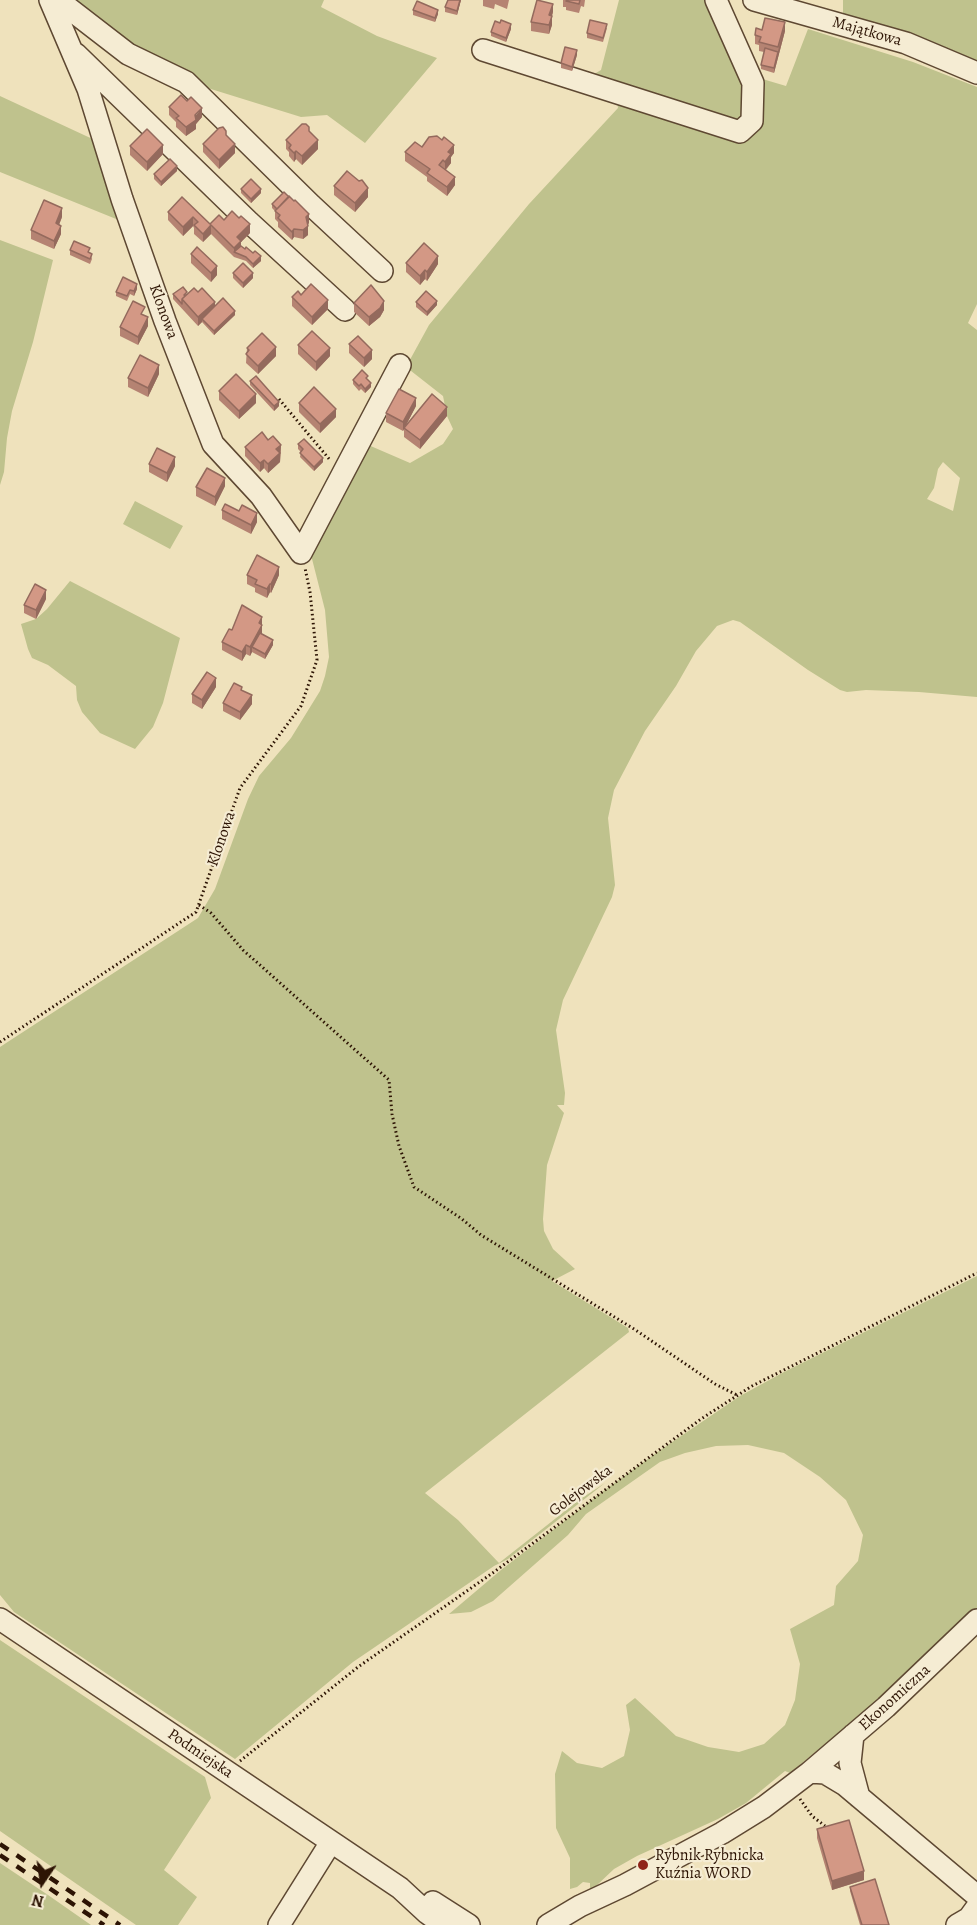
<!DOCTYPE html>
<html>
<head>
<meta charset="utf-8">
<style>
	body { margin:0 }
	#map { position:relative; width:977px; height:1925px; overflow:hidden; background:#efe2bc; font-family:Alegreya,serif }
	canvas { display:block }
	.north { position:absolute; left:12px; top:1853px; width:60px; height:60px; -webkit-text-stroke:4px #f5ecd3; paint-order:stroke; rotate:193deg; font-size:16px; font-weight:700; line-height:24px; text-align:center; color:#2d1404 }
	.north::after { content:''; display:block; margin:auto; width:21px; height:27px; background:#2d1404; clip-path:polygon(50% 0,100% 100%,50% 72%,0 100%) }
</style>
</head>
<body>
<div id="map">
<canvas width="977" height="1925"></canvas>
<div class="north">N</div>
</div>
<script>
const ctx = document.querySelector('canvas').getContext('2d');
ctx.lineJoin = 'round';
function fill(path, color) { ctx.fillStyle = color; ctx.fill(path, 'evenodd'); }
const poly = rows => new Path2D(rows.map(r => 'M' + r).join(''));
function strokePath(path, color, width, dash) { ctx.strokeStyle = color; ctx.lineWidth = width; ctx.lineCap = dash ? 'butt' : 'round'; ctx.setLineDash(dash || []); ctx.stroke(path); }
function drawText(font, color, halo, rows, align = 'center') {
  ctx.font = font + ' Alegreya,serif'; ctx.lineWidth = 4.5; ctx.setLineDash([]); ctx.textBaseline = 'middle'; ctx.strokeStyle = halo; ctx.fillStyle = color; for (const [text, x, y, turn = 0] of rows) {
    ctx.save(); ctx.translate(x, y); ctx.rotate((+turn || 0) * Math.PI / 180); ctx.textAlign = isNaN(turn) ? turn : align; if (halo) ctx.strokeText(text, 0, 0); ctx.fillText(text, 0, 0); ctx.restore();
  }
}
const green = poly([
	[67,0,324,0,321,7,377,36,437,58,365,143,327,115,301,117,198,85,124,47],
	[619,0,708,0,741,64,748,114,734,125,586,79,601,70],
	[843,0,977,0,977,69,843,20],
	[808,29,913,62,977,87,977,304,968,323,977,330,977,697,919,692,866,690,847,692,840,690,808,670,740,622,733,620,717,626,696,651,676,686,645,731,614,790,608,818,615,885,612,897,563,1000,556,1030,565,1093,564,1105,557,1105,564,1113,547,1165,543,1219,544,1231,553,1249,575,1269,552,1281,628,1328,629,1332,425,1493,458,1520,499,1563,579,1500,605,1483,508,1559,494,1566,353,1662,235,1759,14,1612,0,1595,0,1047,198,918,215,889,248,799,259,776,291,738,320,691,325,676,329,657,325,610,310,551,366,444,410,463,443,444,453,429,447,416,443,396,406,367,429,325,529,204,618,108,616,95,741,137,759,78,786,86],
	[943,462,960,478,953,511,927,499,934,488,938,469],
	[0,96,99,142,126,223,0,172],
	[0,240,53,260,33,342,12,411,7,438,4,472,0,485],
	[135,501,183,526,170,549,123,524],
	[70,581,180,638,163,703,153,727,135,749,100,733,82,712,77,700,76,686,48,665,32,658,28,649,21,624,36,619,47,609],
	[977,1276,977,1608,956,1630,864,1712,790,1773,785,1771,746,1803,718,1819,637,1856,614,1869,595,1887,590,1889,590,1883,583,1882,577,1887,570,1889,570,1858,556,1828,555,1774,562,1751,577,1763,602,1768,624,1756,630,1730,626,1705,635,1698,676,1736,708,1747,739,1752,764,1744,785,1725,795,1700,800,1664,790,1629,834,1605,836,1586,858,1561,863,1535,846,1500,820,1477,784,1453,748,1445,716,1446,685,1453,660,1462,586,1514,568,1535,493,1601,471,1612,449,1614,501,1570,602,1492,659,1451,740,1396,784,1372],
	[0,1640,205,1777,211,1798,164,1870,197,1897,178,1925,136,1925,0,1831],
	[0,1863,48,1895,91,1925,0,1925]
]);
const path = poly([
	[279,399,330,460],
	[199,905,211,913,243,950,389,1080,392,1114,399,1146,414,1187,462,1219,481,1235,634,1329,715,1384,737,1395],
	[0,1042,196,912,240,788,301,706,317,660,310,592,305,568],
	[240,1761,358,1667,494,1572,701,1419,752,1386,977,1273],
	[800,1799,812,1816,825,1826]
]);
const minor = poly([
	[50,0,88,89,122,199,165,321,213,444,261,496,301,553,400,365],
	[58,0,128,54,186,82,311,205,382,271],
	[754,0,906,43,977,73],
	[483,50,740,132,752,121,753,83,716,0],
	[76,54,249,222,345,310],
	[0,1619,400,1888,427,1913,444,1925],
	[853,1735,850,1763,859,1797],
	[810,1772,825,1773,845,1785,977,1896],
	[433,1902,469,1925],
	[279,1925,331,1842],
	[548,1925,580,1906,625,1885,722,1833,764,1807,810,1772,886,1707,977,1620],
	[957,1925,969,1918,977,1907]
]);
const rail = poly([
	[0,1844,120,1925],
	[0,1855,104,1925]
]);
const wall = poly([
	[461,0,457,15,445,12,445,7],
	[483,0,509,0,507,9,495,4,494,9,483,6],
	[563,0,585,0,584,7,581,6,579,13,566,10,566,7,563,7],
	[413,10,438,14,435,22,413,15],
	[553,12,552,16,552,25,549,34,531,31,531,22],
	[607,28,603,42,587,38,587,33],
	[511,29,506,42,491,36,491,32],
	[762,30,785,31,774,73,761,69,761,65,764,52,759,51,759,45,755,44,755,35],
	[577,55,572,71,561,68,561,63],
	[169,107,202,117,196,124,196,129,186,136,176,127,176,122,169,115],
	[309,132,318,149,302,165,296,159,294,162,289,156,289,152,286,149,286,140],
	[226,135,235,153,219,169,203,152,203,144],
	[130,146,163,154,147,171,130,155],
	[405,152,454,153,451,157,451,163,446,170,455,185,447,196,427,181,427,177,405,161],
	[177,171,161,186,154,179,154,174],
	[334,186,368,197,355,212,334,195],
	[241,189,261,193,251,203,241,193],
	[182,197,210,224,224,220,250,233,241,242,241,246,261,261,253,268,246,261,234,257,211,234,203,242,194,234,194,228,193,226,183,236,168,220,168,212],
	[272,204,309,223,307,225,308,235,303,239,294,237,292,240,278,227,278,222,275,219,275,211,272,208],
	[62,217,59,225,61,234,54,249,31,239,31,230],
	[70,250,90,252,92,259,90,264,70,255],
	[191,254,217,275,211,282,191,263],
	[406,263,438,264,427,281,425,279,420,285,406,272],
	[233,273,253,278,243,288,233,278],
	[137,289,134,296,130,294,127,301,116,296,116,292],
	[173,294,187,294,235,315,214,335,202,322,198,326,173,299],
	[301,295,328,309,312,325,292,306,292,297],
	[416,302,437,305,427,316,416,307],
	[354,303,384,310,380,317,369,326,354,312],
	[145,316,148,326,138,345,120,336,120,327],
	[349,344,372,359,364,367,349,353],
	[298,345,330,356,316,371,298,354],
	[247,348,276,356,258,374,246,363],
	[159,374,148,397,128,387,128,378],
	[353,380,368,380,371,387,365,393,361,389,359,391,353,384],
	[250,381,279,406,274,411,250,385],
	[219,391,256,403,239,419,219,400],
	[299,403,336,417,320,433,299,412],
	[416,406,403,431,386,422,386,413],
	[447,416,420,449,404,437,404,428],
	[268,440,281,445,280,462,268,473,264,468,260,472,245,456,245,447],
	[298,444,323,462,314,471,300,457,301,452,298,449],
	[149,464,175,466,167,482,149,472],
	[225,486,215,506,196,496,196,487],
	[222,510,257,522,251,534,222,519],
	[247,575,279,575,271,593,270,592,267,598,255,592,255,588,247,584],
	[46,599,36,619,24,613,24,605],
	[262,617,262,634,273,645,265,659,252,652,250,656,246,654,242,661,222,650,222,642,232,630],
	[216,687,202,709,192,703,192,694],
	[242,690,252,704,240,720,223,711,223,703],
	[817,1829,864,1880,832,1890,817,1838],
	[850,1887,889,1925,860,1925,850,1891]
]);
const shadedWall = poly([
	[460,0,461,0,457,15,457,11],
	[553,4,553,12,549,24,549,15],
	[438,10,438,14,435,22,435,18],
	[552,16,552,25,549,34,549,25],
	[785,22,785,31,774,73,774,68],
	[511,24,511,29,506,42,506,38],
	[577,50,577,55,572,71,572,67],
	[202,108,202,117,196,124,196,129,186,136,186,127],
	[318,140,318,149,302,165,302,156],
	[235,144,235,153,219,169,219,160],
	[163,145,163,154,147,171,147,162],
	[454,145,454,153,451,157,451,163,445,170,445,162,448,152],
	[296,151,296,159,294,162,294,153],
	[177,166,177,171,161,186,161,182],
	[455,177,455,185,447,196,447,187],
	[368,188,368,197,355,212,355,203],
	[261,189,261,193,251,203,251,199],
	[62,208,62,217,56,232,56,223],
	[309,214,309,223,306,226,306,217],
	[193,217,193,226,183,236,183,227],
	[250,224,250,233,241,242,241,250,234,252,234,257,234,248,237,237],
	[211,225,211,234,203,242,203,234],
	[61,226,61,234,54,249,54,241],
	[308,226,308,235,303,239,303,230],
	[294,229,294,237,292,240,292,232],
	[261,256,261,261,253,268,253,264],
	[438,256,438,264,427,281,427,272],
	[217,266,217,275,211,282,211,273],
	[425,270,425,279,420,285,420,276],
	[253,273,253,278,243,288,243,283],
	[137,284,137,289,134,296,134,291],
	[328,300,328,309,312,325,312,317],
	[384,301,384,310,380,317,369,326,369,317],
	[437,301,437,305,427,316,427,312],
	[215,302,215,310,202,319,202,322,198,326,198,317],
	[235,311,235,315,214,335,214,331],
	[148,317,148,326,138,345,138,337],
	[276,347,276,356,258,374,258,366],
	[330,348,330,356,316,371,316,362],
	[372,350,372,359,364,367,364,358],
	[159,365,159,374,148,397,148,388],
	[371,383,371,387,365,393,365,389],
	[256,394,256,403,239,419,239,411],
	[416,398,416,406,403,431,403,422],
	[279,402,279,406,274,411,274,406],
	[447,407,447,416,420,449,420,440],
	[336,409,336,417,320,433,320,424],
	[281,445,280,462,268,473,268,464,276,449],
	[175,457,175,466,167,482,167,473],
	[323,458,323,462,314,471,314,467],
	[264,460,264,468,260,472,260,463],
	[225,478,225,486,215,506,215,497],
	[257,513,257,522,251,534,251,525],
	[279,567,279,575,271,593,271,584],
	[270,584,270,592,267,598,267,589],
	[46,590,46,599,36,619,36,610],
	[262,617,262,633,254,649,252,647,252,652,250,656,250,647,259,623],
	[273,640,273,645,265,659,265,654],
	[246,645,246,654,242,661,242,652],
	[216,678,216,687,202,709,202,700],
	[252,695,252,704,240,720,240,712],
	[864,1871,864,1880,832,1890,832,1881]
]);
const building = poly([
	[448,0,460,0,457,11,445,7,448,0],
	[537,0,553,4,549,15,552,16,549,25,531,22,537,0],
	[567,0,580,0,579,4,566,1,567,0],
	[417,1,438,10,435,18,413,10,417,1],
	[765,18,785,22,778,47,759,42,761,37,755,35,756,28,762,30,765,18],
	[501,20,511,24,506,38,491,32,495,21,500,23,501,20],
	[590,20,607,24,603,38,587,33,590,20],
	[565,47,577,50,572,67,561,63,565,47],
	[765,48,778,52,774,68,761,65,765,48],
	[181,95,187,101,191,97,202,108,195,115,196,120,186,127,176,118,179,116,169,107,181,95],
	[302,124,306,124,309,127,309,131,318,140,302,156,296,151,294,153,289,148,291,145,286,140,302,124],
	[223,127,226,131,226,135,235,144,219,160,203,144,219,128,223,127],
	[147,129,163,145,147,162,130,146,147,129],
	[437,136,442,140,444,137,454,145,448,152,451,154,445,162,443,160,439,165,455,177,447,187,427,173,430,169,405,152,415,142,422,147,429,137,437,136],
	[170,159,177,166,161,182,154,174,170,159],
	[347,171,359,181,362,180,368,188,355,203,334,186,347,171],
	[251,179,261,189,251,199,241,189,251,179],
	[284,192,289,197,277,209,272,204,284,192],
	[289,196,294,201,295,200,309,214,306,217,308,226,303,230,294,229,292,232,278,218,280,215,275,211,289,196],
	[182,197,210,224,219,215,224,220,232,211,239,218,241,216,250,224,237,237,241,241,234,248,211,225,203,234,194,225,198,222,193,217,183,227,168,212,182,197],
	[44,200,62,208,56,223,61,226,54,241,31,230,44,200],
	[74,241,90,248,88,252,92,254,90,259,70,250,74,241],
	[424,243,438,256,427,272,425,270,420,276,406,263,424,243],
	[241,246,245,249,246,247,253,253,255,251,261,256,253,264,246,257,234,252,241,246],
	[197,247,217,266,211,273,191,254,197,247],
	[243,263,253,273,243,283,233,273,243,263],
	[123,277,137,284,134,291,130,290,127,296,116,292,123,277],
	[311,284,328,300,312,317,292,297,298,291,301,295,311,284],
	[371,285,384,301,380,308,369,317,354,303,371,285],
	[183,287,187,292,184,295,185,296,182,299,182,304,173,294,183,287],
	[194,288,198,292,202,288,215,302,198,317,182,299,194,288],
	[426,291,437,301,427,312,416,302,426,291],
	[223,298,235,311,214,331,202,319,223,298],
	[133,301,145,307,141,314,148,317,138,337,120,327,133,301],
	[312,331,330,348,316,362,298,345,312,331],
	[262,333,276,347,258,366,246,354,249,350,247,348,262,333],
	[358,336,372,350,364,358,349,344,358,336],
	[140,355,159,365,148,388,128,378,140,355],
	[362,370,368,376,366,378,371,383,365,389,361,384,359,386,353,380,362,370],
	[236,374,256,394,239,411,219,391,236,374],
	[256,376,279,402,274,406,250,381,256,376],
	[314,387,336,409,320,424,299,403,314,387],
	[399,389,416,398,403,422,386,413,399,389],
	[432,394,447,407,420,440,404,428,432,394],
	[262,432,268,440,273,436,281,445,276,449,280,453,268,464,264,460,260,463,245,447,262,432],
	[304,439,323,458,314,467,300,453,303,449,298,444,304,439],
	[157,448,175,457,167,473,149,464,157,448],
	[207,468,225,478,215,497,196,487,207,468],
	[225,504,239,511,242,505,257,513,251,525,222,510,225,504],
	[257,555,279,567,271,584,270,584,267,589,255,584,257,580,247,575,257,555],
	[35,584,46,590,36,610,24,605,35,584],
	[242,605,262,617,259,623,262,625,250,647,246,645,242,652,222,642,229,629,232,630,242,605],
	[260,633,273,640,265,654,252,647,260,633],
	[207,672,216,678,202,700,192,694,207,672],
	[234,683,242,687,241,690,252,695,240,712,223,703,234,683],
	[849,1820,864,1871,832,1881,817,1829,849,1820],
	[875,1879,889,1925,862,1925,850,1887,875,1879]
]);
const markers = [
	[643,1865,6,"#8f2418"]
];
const streetNames = [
	["Majątkowa",867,32,16],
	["Klonowa",163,312,70],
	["Klonowa",222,839,-71],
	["Golejowska",581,1491,-37],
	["Ekonomiczna",895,1698,-42],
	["Podmiejska",200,1754,34]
];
const poiNames = [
	["Rybnik Rybnicka",655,1856],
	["Kuźnia WORD",655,1874]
];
fill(green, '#bfc28d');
strokePath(minor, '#5e4832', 24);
strokePath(path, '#2d1404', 3, [1.5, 3]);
strokePath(minor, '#f5ecd3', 21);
strokePath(rail, '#2d1404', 4.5, [10, 10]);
fill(wall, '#b58372');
fill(shadedWall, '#946a5d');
fill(building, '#d39885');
strokePath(building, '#946a5d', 1.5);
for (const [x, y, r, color] of markers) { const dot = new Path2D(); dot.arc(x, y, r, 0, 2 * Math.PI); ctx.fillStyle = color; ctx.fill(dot); strokePath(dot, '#f5ecd3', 2); }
drawText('16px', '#2d1404', '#f5ecd3', streetNames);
drawText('16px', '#2d1404', '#f5ecd3', poiNames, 'left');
</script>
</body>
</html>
